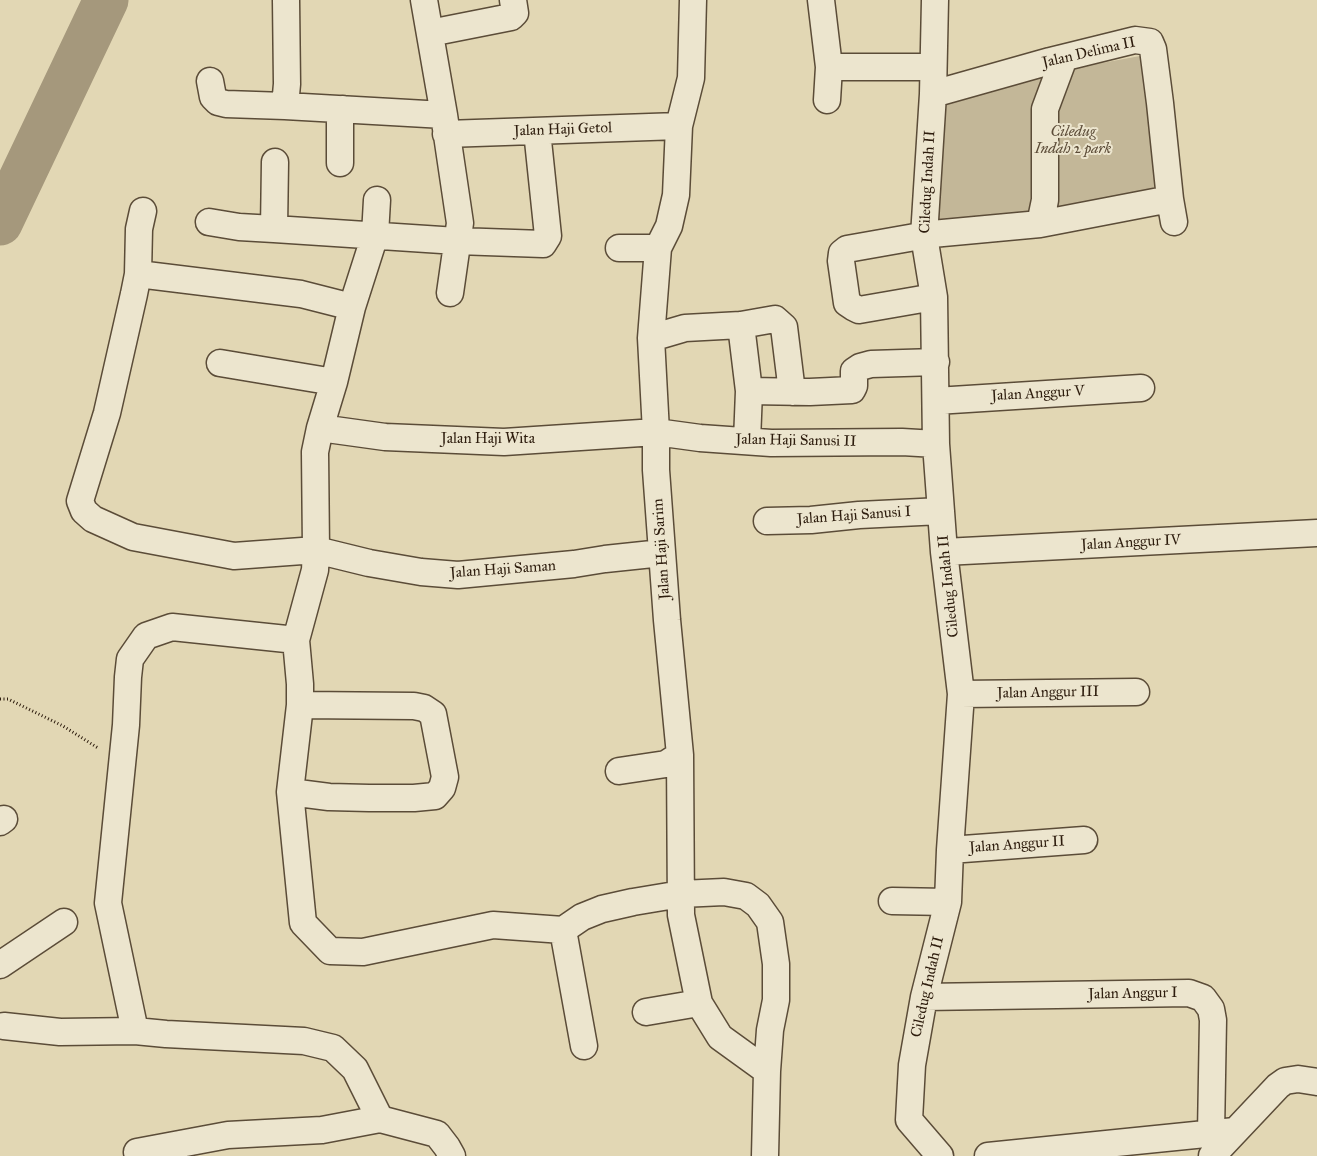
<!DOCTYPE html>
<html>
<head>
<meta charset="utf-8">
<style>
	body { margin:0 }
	canvas { display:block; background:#e2d7b4 }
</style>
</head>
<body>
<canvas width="1317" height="1156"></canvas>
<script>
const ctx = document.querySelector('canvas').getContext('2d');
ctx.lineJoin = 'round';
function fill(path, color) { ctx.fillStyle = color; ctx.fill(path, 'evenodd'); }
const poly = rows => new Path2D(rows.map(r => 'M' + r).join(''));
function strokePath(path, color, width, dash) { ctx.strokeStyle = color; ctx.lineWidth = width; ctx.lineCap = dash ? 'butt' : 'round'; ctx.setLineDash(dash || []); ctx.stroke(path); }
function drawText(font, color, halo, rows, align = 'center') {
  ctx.font = font + ' "IM FELL Great Primer",serif'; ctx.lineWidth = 4; ctx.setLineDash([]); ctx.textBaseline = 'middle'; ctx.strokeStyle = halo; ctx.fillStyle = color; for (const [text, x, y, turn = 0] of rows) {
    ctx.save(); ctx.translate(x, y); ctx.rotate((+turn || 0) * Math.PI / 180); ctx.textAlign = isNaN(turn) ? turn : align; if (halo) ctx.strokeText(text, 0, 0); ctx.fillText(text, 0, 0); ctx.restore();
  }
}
const green = poly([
	[1140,56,1170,199,924,236,933,94]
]);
const river = poly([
	[0,223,106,0]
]);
const path = poly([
	[0,699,8,699,63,726,98,748]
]);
const minor = poly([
	[424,0,444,115,460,223,450,293],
	[693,0,691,78,679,126,676,195,669,226,658,248,651,338,656,432,656,470,667,620,680,755,681,915,699,1003,720,1037,767,1071],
	[821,0,829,67,827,100],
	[935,0,933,94,924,236,934,297,936,444,944,552,961,694,950,850,948,902,924,997,912,1065,909,1120,940,1156],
	[430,33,511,17,515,13,513,0],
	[829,67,933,67],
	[210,81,213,97,218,102,226,104,285,106,287,84,286,0],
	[933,94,1050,61,1135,40,1150,42,1153,49,1160,103,1170,199],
	[285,106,444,115],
	[446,134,679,126],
	[340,163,340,117,343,109],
	[143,211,139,229,138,274,134,294,107,413,80,501,84,511,93,519,133,537,234,556,316,550,369,563,421,572,458,575,574,564,605,559,662,553],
	[209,222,239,227,274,229,457,241,543,244,548,236,537,131],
	[1040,224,1045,200,1045,109,1064,58],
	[274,229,275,162],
	[619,248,658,248],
	[138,274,301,294,352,307,334,382,320,428,315,452,316,550,315,570,296,640,300,684,300,705,290,792,303,923,330,951,363,952,493,925,563,930,582,917,602,909,633,902,681,894,724,892,746,896,758,905,770,922,776,964,776,1000,770,1030,767,1071,765,1156],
	[934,297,859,310,853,307,847,303,841,261,842,253,847,249,932,234,1040,224,1170,199,1174,222],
	[352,307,375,235,377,200],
	[741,325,749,391,747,441],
	[651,338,685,328,741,325,775,319,784,327,792,392],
	[220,363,334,382],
	[749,391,810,392,852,390,854,386,854,371,860,367,871,364,936,362],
	[936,401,1141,388],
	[320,428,385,437,504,442,656,432,700,438,771,443,902,442,936,444],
	[767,521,811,520,859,515,941,511],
	[944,552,1317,533],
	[961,694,1136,692],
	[619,771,666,764,680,755],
	[290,792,329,797,369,798,414,798,435,796,442,788,445,777,433,714,424,708,414,706,300,705],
	[0,822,4,819],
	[950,850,1084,840],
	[892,901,948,902],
	[563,930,584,1046],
	[0,965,64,922],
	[924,997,1189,993,1203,998,1211,1009,1213,1020,1211,1133],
	[646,1012,699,1003],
	[4,1026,60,1032,135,1031,166,1034,304,1041,333,1048,355,1069,380,1119,437,1134,447,1147,452,1156],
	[135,1031,108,903,126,725,128,677,130,659,146,636,172,627,296,640],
	[137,1152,228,1135,322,1130,380,1119],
	[988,1156,1235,1131],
	[1212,1156,1278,1086,1285,1081,1298,1079,1317,1082]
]);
const streetNames = [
	["Jalan Delima II",1089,53,-13],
	["Jalan Haji Getol",563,130,-2],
	["Ciledug Indah II",928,182,-87],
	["Jalan Anggur V",1038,394,-3],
	["Jalan Haji Wita",488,439],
	["Jalan Haji Sanusi II",796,441,1],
	["Jalan Haji Sanusi I",854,516,-4],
	["Jalan Anggur IV",1131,543,-3],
	["Jalan Haji Sarim",662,549,-94],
	["Jalan Haji Saman",503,570,-4],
	["Ciledug Indah II",949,586,-96],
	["Jalan Anggur III",1048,693,-1],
	["Jalan Anggur II",1017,845,-4],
	["Ciledug Indah II",928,987,-77],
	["Jalan Anggur I",1133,994,-1]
];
const parkNames = [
	["Ciledug",1073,132],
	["Indah 2 park",1073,149]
];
fill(green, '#c3b798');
strokePath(river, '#a5987c', 45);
strokePath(minor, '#5b4c38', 29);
strokePath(path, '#2e1d0e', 3, [1, 2.5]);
strokePath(minor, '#ece5ce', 26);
drawText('15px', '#2e1d0e', '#ece5ce', streetNames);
drawText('italic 15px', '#5b4b37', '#ece5ce', parkNames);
</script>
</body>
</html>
